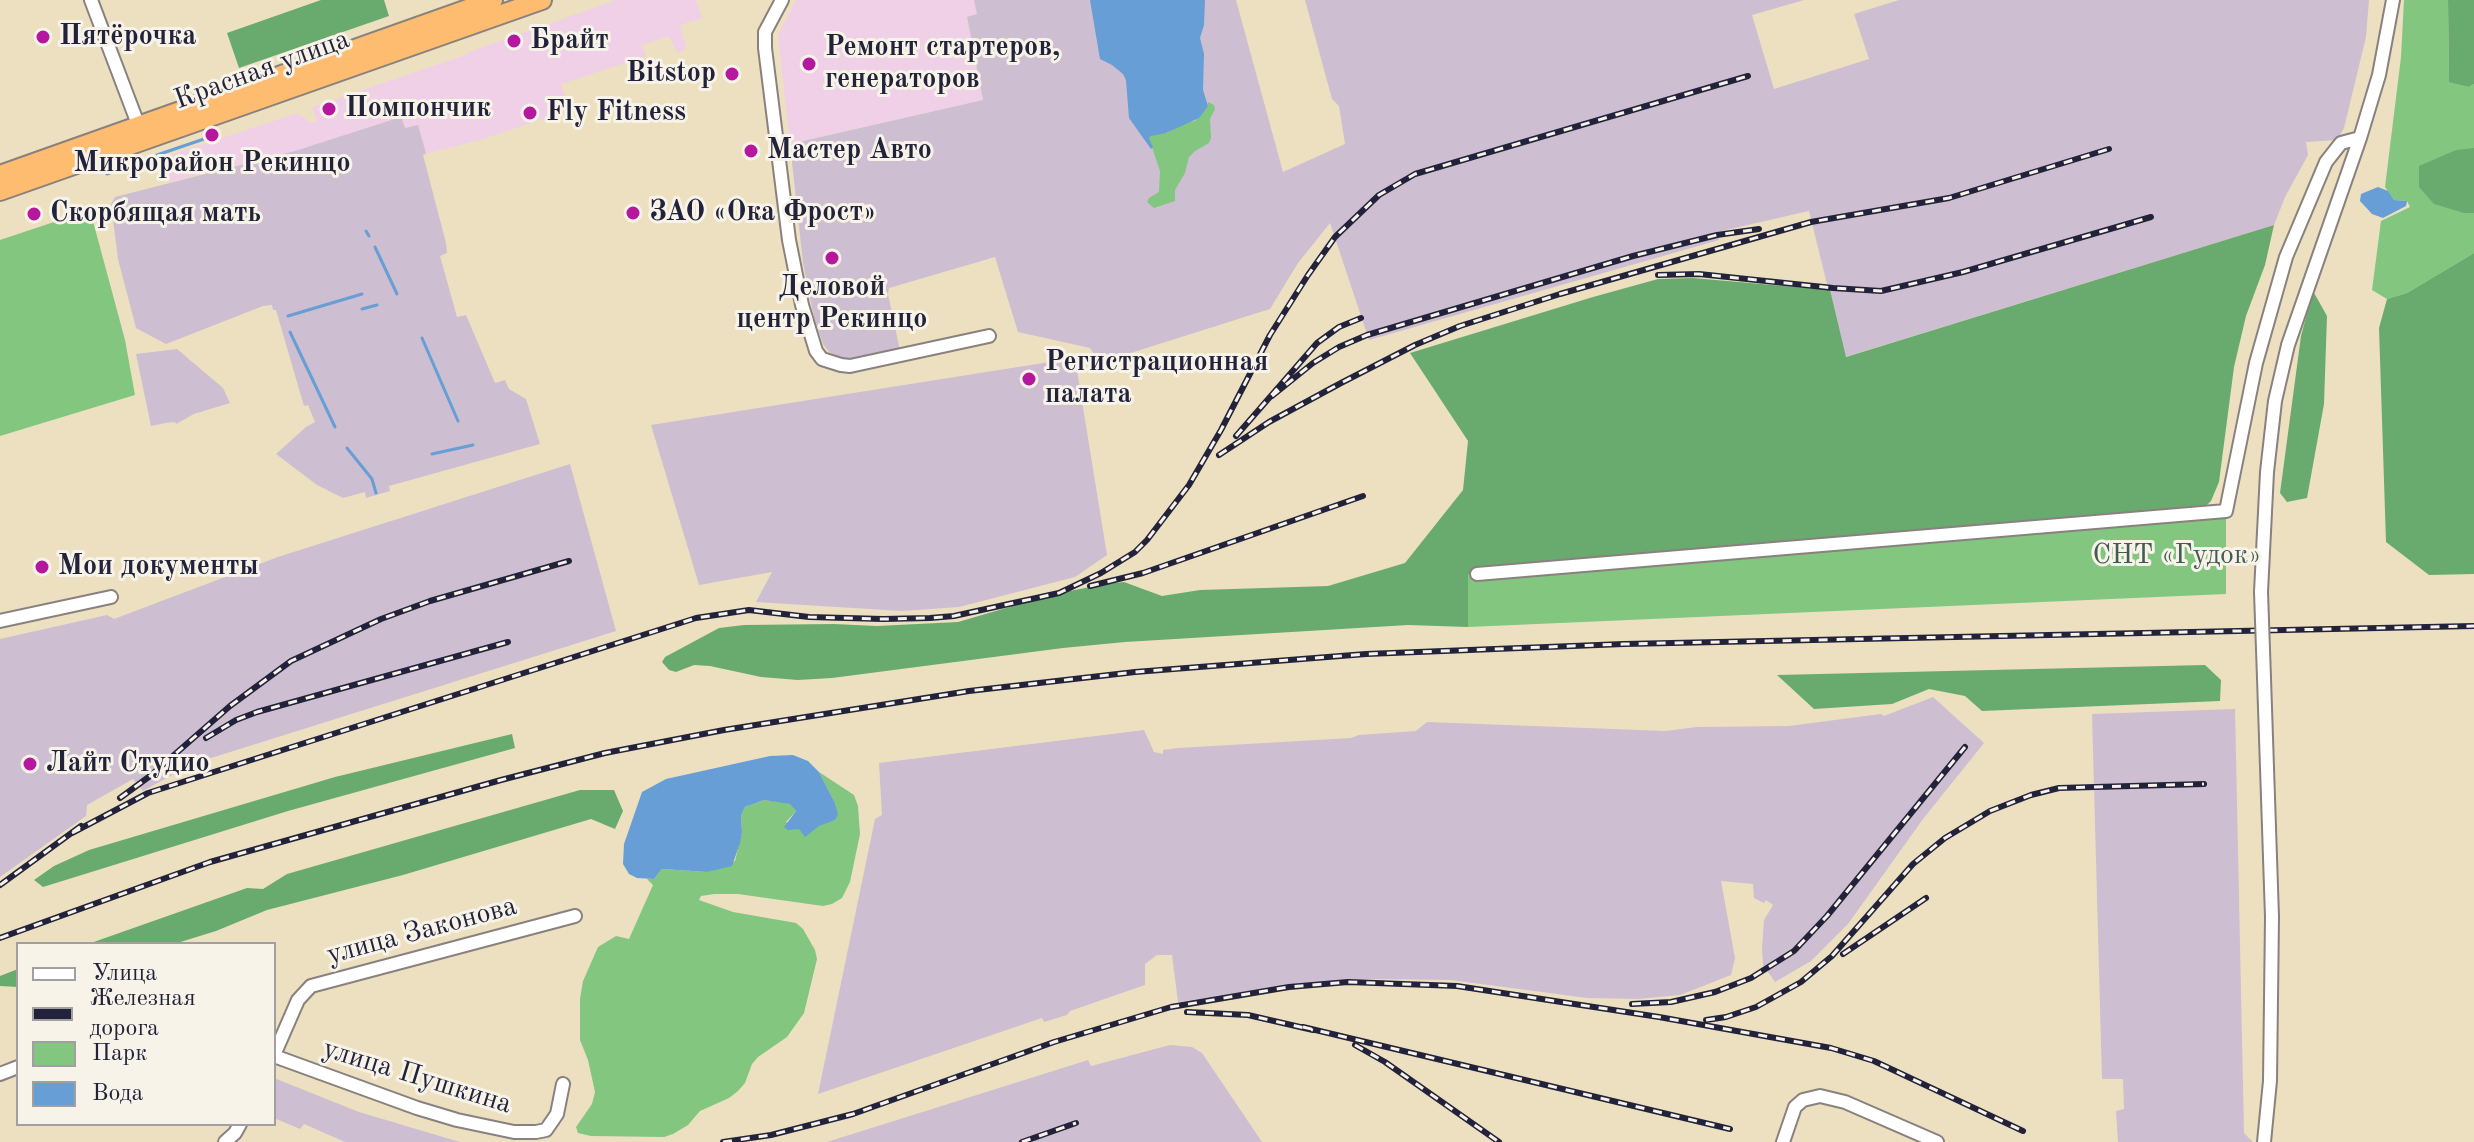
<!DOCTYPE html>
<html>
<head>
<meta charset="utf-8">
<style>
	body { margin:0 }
	#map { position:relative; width:2474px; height:1142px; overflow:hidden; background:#ede0c0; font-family:"Old Standard TT",serif }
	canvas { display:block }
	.legend { position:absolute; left:16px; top:942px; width:260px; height:184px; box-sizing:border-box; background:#f7f3e8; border:2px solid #a29fa3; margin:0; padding:10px 14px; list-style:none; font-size:24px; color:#22223b }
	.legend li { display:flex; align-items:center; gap:16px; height:40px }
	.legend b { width:40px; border:2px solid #a29fa3 }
</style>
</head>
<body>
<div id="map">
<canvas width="2474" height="1142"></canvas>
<ul class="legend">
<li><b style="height:10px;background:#fff"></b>Улица</li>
<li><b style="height:10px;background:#22223b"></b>Железная дорога</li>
<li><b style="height:22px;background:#82c680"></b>Парк</li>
<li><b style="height:22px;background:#679ed5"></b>Вода</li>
</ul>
</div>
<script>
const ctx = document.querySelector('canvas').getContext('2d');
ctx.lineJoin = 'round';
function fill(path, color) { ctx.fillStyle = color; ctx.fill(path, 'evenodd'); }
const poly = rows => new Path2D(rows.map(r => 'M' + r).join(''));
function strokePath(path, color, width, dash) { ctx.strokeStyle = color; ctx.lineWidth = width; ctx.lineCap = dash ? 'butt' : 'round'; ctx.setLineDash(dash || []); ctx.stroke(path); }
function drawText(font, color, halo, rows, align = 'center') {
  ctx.font = font + ' "Old Standard TT",serif'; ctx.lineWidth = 6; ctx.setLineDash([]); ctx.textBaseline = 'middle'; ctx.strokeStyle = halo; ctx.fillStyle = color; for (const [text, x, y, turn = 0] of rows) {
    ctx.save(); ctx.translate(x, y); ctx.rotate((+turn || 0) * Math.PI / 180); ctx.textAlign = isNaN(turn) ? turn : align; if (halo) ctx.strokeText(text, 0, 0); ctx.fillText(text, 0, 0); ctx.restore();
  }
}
const built = poly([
	[616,0,696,0,702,18,680,25,686,49,677,53,669,36,642,45,646,56,561,84,570,108,567,111,483,139,426,154,418,126,405,129,401,118,295,151,170,182,164,157,298,113,311,123,317,121,312,107,466,55,466,53],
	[796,0,974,0,977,14,967,18,983,100,790,144,778,35]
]);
const industrial = poly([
	[974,0,1236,0,1283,172,1345,144,1339,106,1332,99,1305,0,1804,0,1752,15,1774,89,1869,59,1854,14,1899,0,2369,0,2366,37,2344,128,2337,140,2306,142,2308,155,2285,197,2274,225,1845,357,1809,211,1717,232,1719,240,1369,340,1330,223,1298,263,1270,309,1099,363,1090,348,1018,332,995,257,889,288,888,294,900,351,849,360,843,359,829,352,823,344,814,318,803,263,790,144,983,100,967,17,977,14],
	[401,117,405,128,418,125,424,146,426,154,423,155,446,243,447,253,440,256,457,317,466,315,495,383,505,380,509,389,526,399,540,444,389,486,390,491,366,498,365,492,343,498,317,485,276,454,306,427,315,422,308,405,304,406,276,310,273,310,272,305,263,306,166,344,136,328,118,259,111,204,115,197,295,151],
	[177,349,223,388,230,403,194,414,176,424,175,422,165,423,151,426,136,354],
	[1075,358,1107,555,1075,577,959,607,902,611,756,602,772,572,699,585,651,425],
	[570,464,616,631,192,764,143,791,133,779,87,805,86,816,0,877,0,639,107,615,114,619,278,557],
	[1933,697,1984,743,1923,819,1848,924,1811,961,1775,982,1763,965,1762,949,1764,920,1773,905,1766,900,1764,903,1754,898,1753,884,1721,881,1735,958,1731,975,1680,995,1638,999,1587,998,1451,980,1377,979,1331,981,1178,1002,1172,955,1157,955,1145,964,1145,985,1070,1011,1067,1015,1044,1022,1042,1018,818,1094,875,819,882,815,879,763,1144,730,1154,752,1163,754,1163,750,1178,748,1351,738,1359,735,1416,731,1427,722,1666,731,1697,727,1789,726,1881,714,1884,716],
	[2235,709,2244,1133,2253,1142,2118,1142,2116,1111,2124,1109,2123,1079,2102,1079,2092,714],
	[1170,1045,1192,1047,1202,1053,1262,1142,827,1142,1088,1060,1091,1066],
	[274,1078,359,1112,460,1142,345,1142,304,1124,300,1129,274,1118]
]);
const green = poly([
	[2404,0,2448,0,2449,81,2469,87,2474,84,2474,253,2407,293,2387,299,2372,290,2381,221,2410,207,2407,201,2394,200,2385,187,2401,57],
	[1208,102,1214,105,1215,109,1210,119,1211,138,1209,143,1195,151,1189,157,1185,173,1175,190,1175,201,1154,208,1147,202,1149,198,1159,192,1160,171,1149,138,1155,133,1167,133,1184,123,1195,121,1208,106],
	[90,210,125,340,135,395,0,436,0,240],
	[2226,511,2226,594,1468,627,1468,574],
	[819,772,854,795,858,806,860,834,850,882,842,898,832,904,823,906,738,894,714,894,701,896,699,900,733,912,796,923,803,929,815,950,817,959,804,1013,787,1037,758,1057,752,1064,745,1083,738,1091,729,1098,700,1111,688,1125,673,1134,664,1137,591,1136,578,1133,576,1127,592,1104,595,1092,588,1060,580,1040,580,999,583,981,598,947,616,936,629,939,653,885,647,879,654,879,662,869,707,872,735,861,742,832,741,816,745,807,764,800,790,803,796,811,786,822,800,829,835,820,834,801]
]);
const forest = poly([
	[321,0,384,0,389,16,239,68,227,33],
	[2448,0,2474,0,2474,84,2469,87,2449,82],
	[2474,148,2474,213,2464,213,2434,204,2419,187,2419,166,2456,150],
	[2274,225,2265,265,2246,316,2234,367,2219,482,2211,501,2199,513,1468,574,1468,627,1408,625,1125,642,1063,648,832,678,798,680,761,677,710,666,694,665,676,672,669,670,662,662,665,657,719,628,744,625,834,624,877,626,958,622,1054,594,1106,584,1124,582,1162,596,1200,590,1328,586,1405,563,1463,490,1468,441,1410,353,1593,297,1658,279,1693,278,1830,290,1846,357],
	[2474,253,2474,574,2429,575,2386,542,2379,328,2387,299,2407,293],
	[2313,291,2327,316,2324,404,2307,498,2287,502,2280,493,2301,336],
	[2205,665,2221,680,2220,701,1982,711,1965,696,1929,689,1892,704,1814,709,1777,675],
	[512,734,515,748,288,811,43,887,34,880,54,866,89,850,335,777],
	[580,790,614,790,623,811,615,829,591,819,403,875,267,910,216,931,174,944,88,944,247,888,263,889,287,874],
	[18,969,18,987,0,986,0,976]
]);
const water = poly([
	[1090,0,1205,0,1204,25,1200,38,1204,54,1203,90,1208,106,1199,118,1166,133,1151,136,1149,138,1153,147,1151,149,1129,118,1126,80,1123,74,1112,65,1100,59],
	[2378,187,2388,191,2394,200,2407,201,2406,206,2383,218,2372,214,2360,201,2361,194],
	[793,755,808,761,819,772,834,801,838,814,835,820,819,826,805,837,799,829,788,830,784,827,796,811,790,804,764,800,745,807,741,816,742,832,740,843,732,866,707,872,662,869,654,879,637,878,629,874,623,864,624,844,642,792,666,779,770,756]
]);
const stream = poly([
	[157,155,204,139],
	[107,174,140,161],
	[366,231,369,236],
	[375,247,397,294],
	[362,309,377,305],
	[288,316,362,294],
	[290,332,335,427],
	[422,338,458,421],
	[347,448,372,479,376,493],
	[432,454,473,445]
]);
const minor = poly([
	[91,0,141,132],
	[782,0,765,32,765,48,789,240,802,305,816,351,822,359,841,365,850,366,989,336],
	[1477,574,2226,511,2256,363,2286,257,2326,162,2341,143,2360,138],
	[2261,592,2267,472,2275,401,2288,345,2360,138,2379,75,2393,0],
	[0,621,111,597],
	[274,1055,298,1000,311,986,575,916],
	[274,1056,417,1108,457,1120,514,1132,536,1132,546,1130,557,1114,563,1084],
	[0,1074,18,1067],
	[225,1142,235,1133,240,1124],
	[1783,1142,1795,1107,1803,1100,1820,1096,1845,1102,1937,1142],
	[2264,1142,2270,1081,2272,917,2264,678]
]);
const highway = poly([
	[0,175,493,0],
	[0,191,542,0]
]);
const rail = poly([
	[1658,275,1699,274,1833,288,1881,291,1963,272,2151,217],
	[1272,396,1313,363,1339,347,1367,335,1633,256,1717,235,1759,229],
	[1236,436,1317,343,1339,327,1361,318],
	[1219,455,1269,422,1341,383,1415,345,1460,326,1560,294,1811,222,1949,198,2109,149],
	[1090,586,1143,573,1363,496],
	[206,738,236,720,257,712,508,642],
	[120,798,150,776,230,706,291,661,381,619,430,601,569,561],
	[72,833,148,793,696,618,749,610,809,617,883,619,930,618,954,616,1059,593,1101,573,1135,552,1147,540,1189,485,1221,430,1270,335,1308,275,1335,237,1379,195,1415,174,1748,76],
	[0,885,81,826],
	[0,938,210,862,501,780,605,753,724,730,969,691,1135,672,1366,654,1624,644,2474,626],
	[1843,954,1926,898],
	[1632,1004,1671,1002,1715,992,1751,978,1794,951,1827,916,1965,747],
	[1187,1012,1248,1015,1313,1030],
	[1706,1020,1726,1017,1756,1007,1801,982,1832,956,1913,864,1945,838,1990,811,2031,795,2059,788,2204,784],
	[1303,1027,1730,1129],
	[1355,1045,1385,1062,1499,1142],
	[723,1142,771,1135,853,1114,1054,1042,1171,1007,1289,987,1348,982,1457,986,1659,1017,1831,1048,1874,1061,2023,1131],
	[1022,1142,1076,1123]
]);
const minorBridge = poly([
	[2261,592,2264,678]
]);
const markers = [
	[43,37,8,"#b5179e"],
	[514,41,8,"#b5179e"],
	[809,64,8,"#b5179e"],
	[732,74,8,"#b5179e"],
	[329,109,8,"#b5179e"],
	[530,113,8,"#b5179e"],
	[212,135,8,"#b5179e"],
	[751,151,8,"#b5179e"],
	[633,213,8,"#b5179e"],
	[34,214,8,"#b5179e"],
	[832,258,8,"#b5179e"],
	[1029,379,8,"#b5179e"],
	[42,567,8,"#b5179e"],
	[30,764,8,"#b5179e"]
];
const poiNames = [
	["Пятёрочка",59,37],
	["Брайт",530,41],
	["Ремонт стартеров,",825,48],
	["генераторов",825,80],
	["Bitstop",716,74,"right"],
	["Помпончик",345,109],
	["Fly Fitness",546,113],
	["Мастер Авто",767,151],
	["Микрорайон Рекинцо",212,164,"center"],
	["ЗАО «Ока Фрост»",649,213],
	["Скорбящая мать",50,214],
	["Деловой",832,288,"center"],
	["центр Рекинцо",832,320,"center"],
	["Регистрационная",1045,363],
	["палата",1045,395],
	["Мои документы",58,567],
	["Лайт Студио",46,764]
];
const streetNames = [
	["Красная улица",262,70,-20],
	["улица Законова",422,931,-15],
	["улица Пушкина",417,1077,17]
];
const parkNames = [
	["СНТ «Гудок»",2177,556]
];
fill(built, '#efd0e6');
fill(industrial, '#cdbed2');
fill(green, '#82c680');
fill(forest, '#69ab6e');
fill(water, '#679ed5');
strokePath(stream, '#679ed5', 3);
strokePath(minor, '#88817e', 16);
strokePath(highway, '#88817e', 22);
strokePath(minor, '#fff', 12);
strokePath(highway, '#febc70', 18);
strokePath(rail, '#22223b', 6);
strokePath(rail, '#f7f3e8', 3, [9]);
strokePath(minorBridge, '#88817e', 16, []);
strokePath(minorBridge, '#fff', 12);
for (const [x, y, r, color] of markers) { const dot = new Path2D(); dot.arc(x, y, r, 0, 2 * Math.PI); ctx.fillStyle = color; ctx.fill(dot); strokePath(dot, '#f7f3e8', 3); }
drawText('bold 28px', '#22223b', '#f7f3e8', poiNames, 'left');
drawText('28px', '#22223b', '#f7f3e8', streetNames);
drawText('28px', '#445b53', '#f7f3e8', parkNames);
</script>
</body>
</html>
